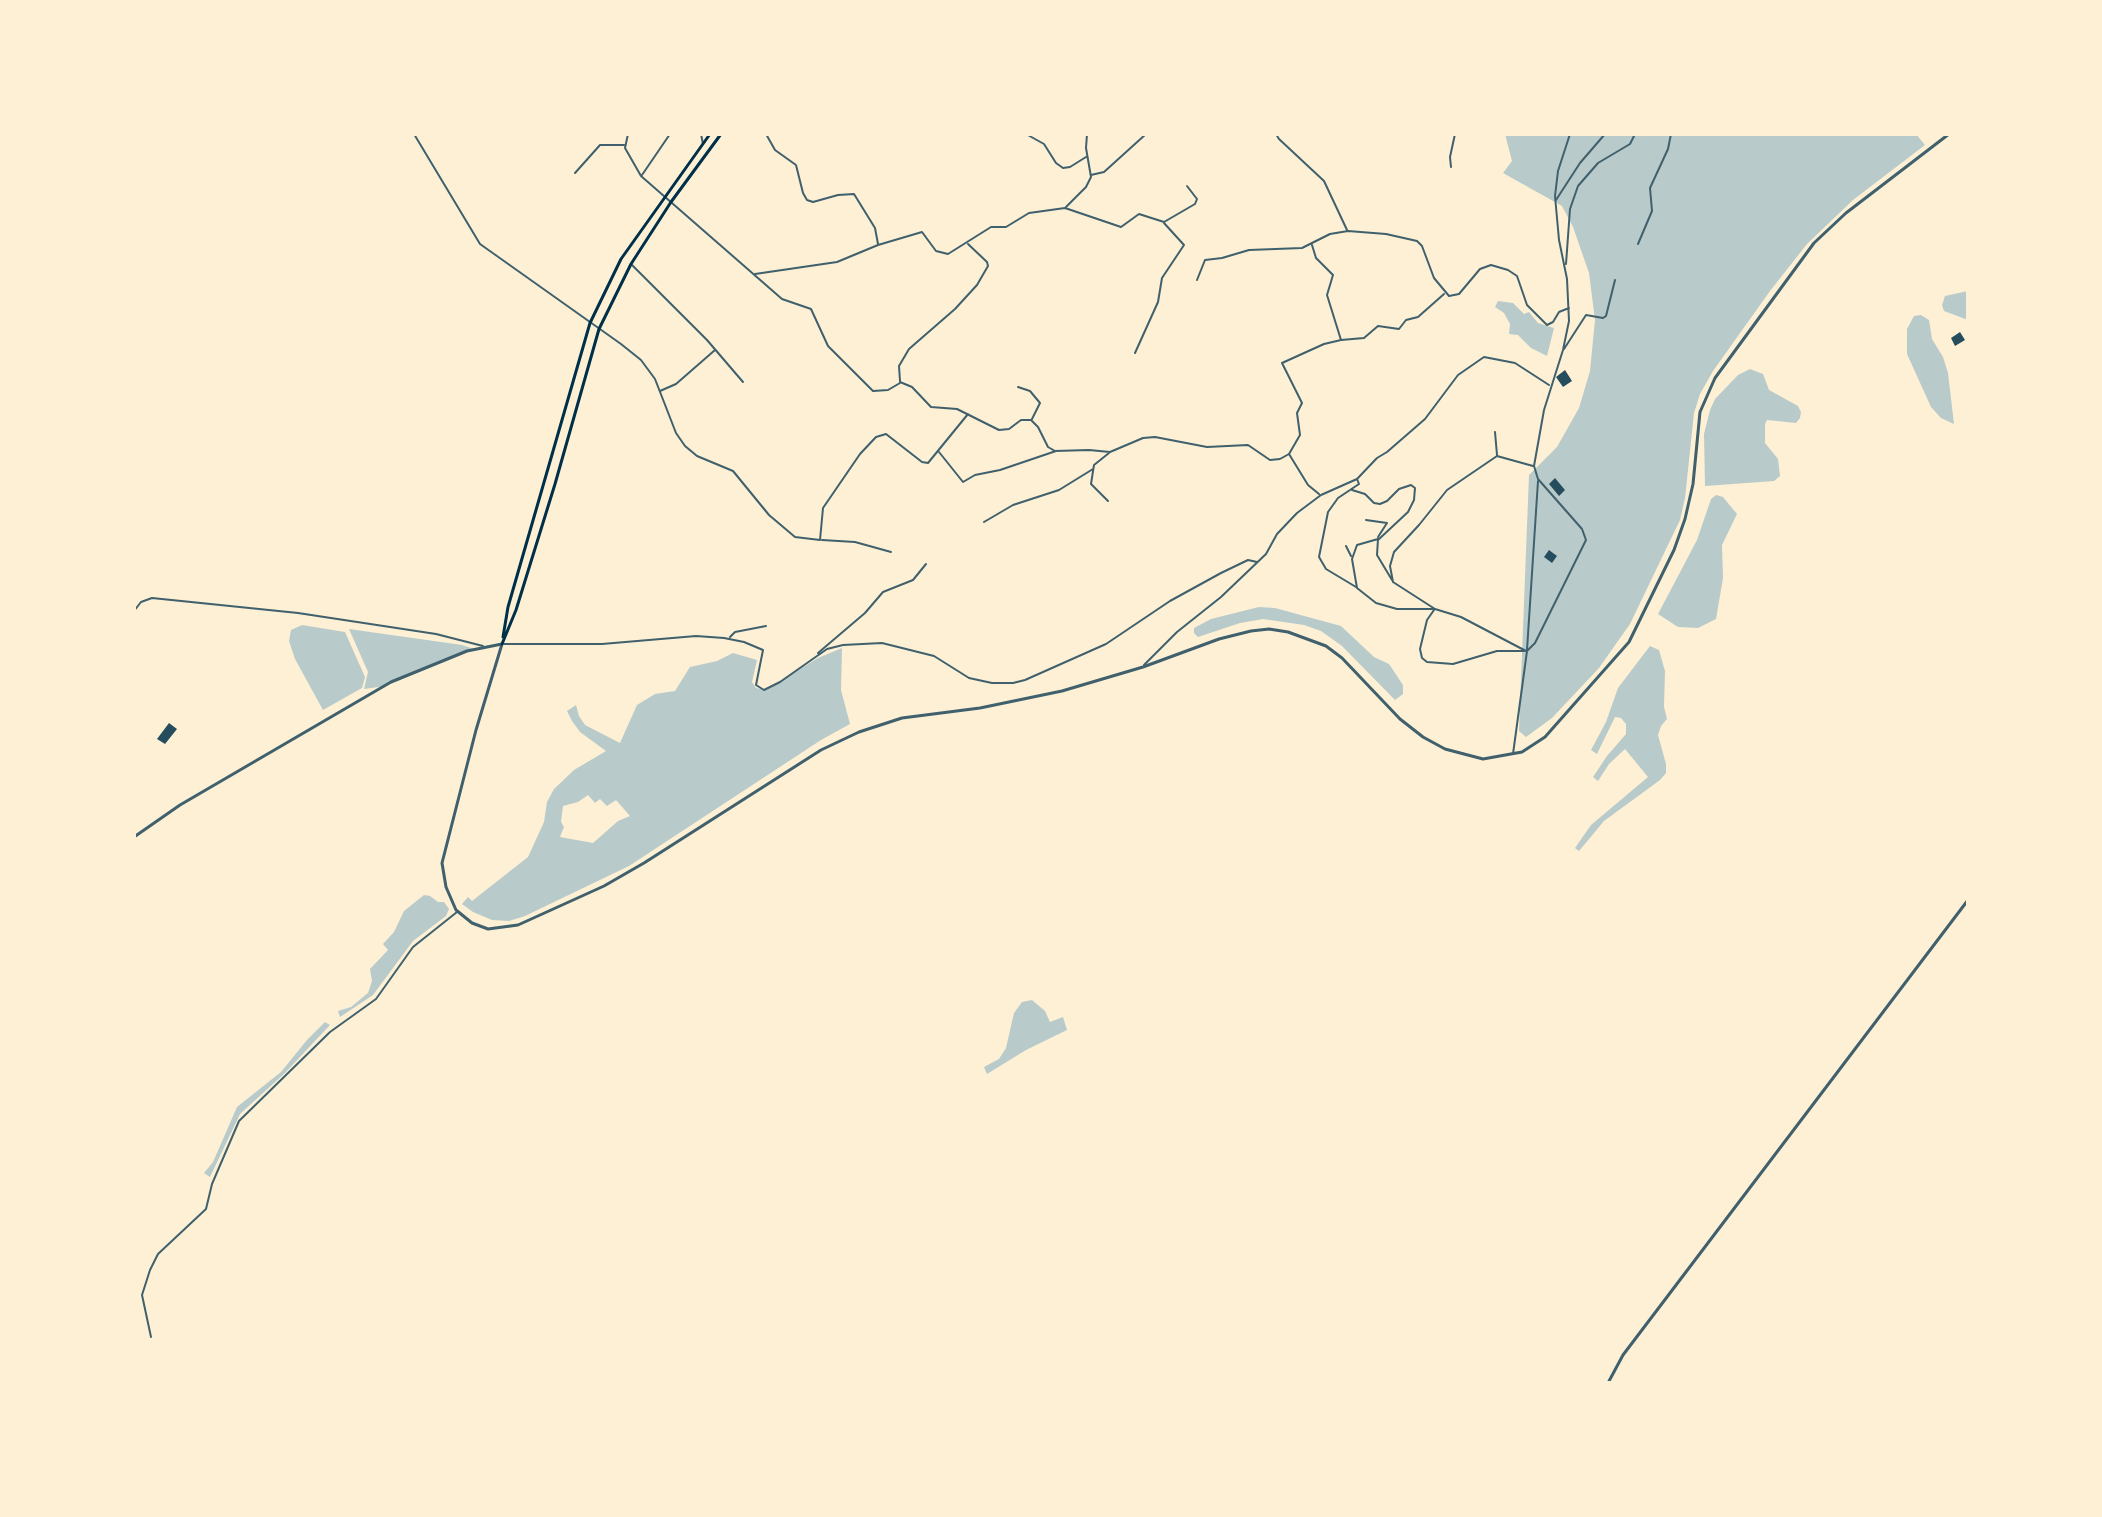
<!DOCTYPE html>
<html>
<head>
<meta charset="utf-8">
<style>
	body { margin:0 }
	#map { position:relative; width:2102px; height:1517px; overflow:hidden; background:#fdf0d5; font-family:Commissioner,sans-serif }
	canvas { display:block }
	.frame { position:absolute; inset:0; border:136px solid #fdf0d5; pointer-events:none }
</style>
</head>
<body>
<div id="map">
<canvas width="2102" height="1517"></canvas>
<div class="frame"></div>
</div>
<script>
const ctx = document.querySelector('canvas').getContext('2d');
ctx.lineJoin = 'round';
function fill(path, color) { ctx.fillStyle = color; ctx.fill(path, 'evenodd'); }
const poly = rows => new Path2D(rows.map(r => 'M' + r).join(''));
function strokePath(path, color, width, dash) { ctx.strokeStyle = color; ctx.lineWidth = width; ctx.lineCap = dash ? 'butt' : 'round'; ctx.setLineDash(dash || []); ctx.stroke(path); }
const green = poly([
	[1505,134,1916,134,1925,145,1853,200,1807,244,1770,291,1713,371,1700,394,1694,413,1685,498,1680,520,1630,624,1599,668,1552,718,1526,737,1519,731,1529,475,1557,447,1579,408,1590,371,1595,320,1589,273,1573,227,1562,206,1503,173,1512,161],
	[1968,291,1968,320,1944,311,1942,305,1945,296],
	[1498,301,1513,303,1524,314,1529,312,1538,323,1554,328,1547,356,1531,348,1518,335,1509,334,1510,324,1504,313,1495,307],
	[1921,315,1929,320,1932,339,1943,357,1948,373,1954,424,1941,418,1931,407,1907,354,1907,329,1914,316],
	[1750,369,1763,374,1769,390,1798,406,1801,412,1800,418,1796,423,1767,420,1765,424,1765,443,1778,459,1780,476,1774,481,1705,486,1704,434,1710,410,1715,399,1738,375],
	[1716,495,1723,497,1737,514,1722,545,1723,578,1716,619,1698,628,1678,627,1658,614,1697,540,1711,499],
	[1259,607,1275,608,1341,626,1374,657,1389,664,1403,685,1403,694,1395,700,1342,646,1321,631,1304,625,1263,619,1240,623,1198,637,1194,633,1194,628,1211,619],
	[302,625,345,632,365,677,362,688,323,710,295,659,289,641,291,630],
	[349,629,462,645,474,649,385,686,364,689,368,672],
	[1650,646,1659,650,1665,671,1664,707,1667,719,1661,726,1658,735,1666,764,1666,773,1660,780,1604,821,1579,851,1575,848,1591,825,1648,777,1625,749,1609,764,1598,781,1593,777,1607,756,1626,734,1626,724,1621,718,1615,717,1597,754,1591,750,1606,722,1618,688],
	[842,648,841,690,850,724,821,740,629,866,525,916,509,921,492,920,473,912,462,904,468,897,472,901,528,857,544,822,547,802,554,789,574,770,606,751,580,732,572,721,567,711,576,705,579,716,585,725,620,743,637,705,655,694,675,691,690,667,717,661,733,653,757,660,752,682,756,688,766,690,818,658],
	[588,795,595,803,600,799,607,806,616,800,630,816,618,821,593,843,560,837,564,827,561,822,563,806,578,802],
	[424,895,430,896,438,902,444,902,449,909,446,916,413,941,373,995,340,1017,338,1011,351,1007,368,993,372,981,370,969,388,950,383,944,394,932,404,911],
	[1032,1000,1045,1011,1050,1022,1063,1017,1067,1030,1026,1050,987,1074,984,1067,999,1059,1006,1048,1014,1013,1022,1002],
	[325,1022,330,1025,285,1073,240,1114,210,1177,204,1173,213,1162,237,1107,281,1072,307,1040]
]);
const building = poly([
	[1960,332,1965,340,1955,346,1951,338],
	[1565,370,1572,381,1563,387,1556,377],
	[1555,478,1565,490,1559,496,1549,484],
	[1549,550,1557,556,1552,563,1544,557],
	[169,723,177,729,165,744,157,739]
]);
const minor = poly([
	[414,134,480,244,621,344,641,360,655,379,676,433,685,446,697,456,733,471,769,515,795,537,820,540,823,508,860,454,876,437,886,434,922,462,928,463,968,414],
	[628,134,625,148,641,176,782,299,811,309,828,346,873,391,888,390,900,383],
	[701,134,703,144],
	[766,134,775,150,796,165,803,193,807,200,813,202,838,195,854,194,875,228,878,244],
	[1026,134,1044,144,1056,163,1063,168,1070,167,1086,157],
	[1276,134,1279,139,1324,181,1347,230],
	[1451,167,1450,157,1455,134],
	[575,173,600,145,624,145],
	[642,175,670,134],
	[1091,175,1104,172,1146,134],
	[1556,200,1580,163,1605,134],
	[1066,207,1086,187,1091,177,1086,148,1087,134],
	[1638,244,1652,211,1650,188,1668,149,1671,134],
	[1312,245,1316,258,1333,275,1327,295,1341,340,1324,344,1282,363,1302,403,1297,413,1300,435,1289,454,1308,485,1319,494],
	[631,264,707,340,743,382],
	[1566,264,1570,209,1578,186,1598,163,1630,144,1635,134],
	[755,274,837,262,878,245,922,232,936,251,948,254,991,227,1006,227,1029,213,1065,208,1121,227,1139,214,1164,222,1195,204,1197,199,1187,186],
	[1197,280,1205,260,1222,258,1249,250,1302,248,1330,234,1348,231,1386,234,1417,241,1422,246,1434,278,1449,296,1459,294,1480,269,1491,265,1508,270,1517,276,1527,305,1547,325,1553,322,1559,312,1569,308],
	[1341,340,1364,338,1378,326,1399,329,1406,320,1418,317,1444,294],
	[1564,349,1586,315,1603,318,1606,316,1615,280],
	[1135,353,1158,302,1162,278,1184,245,1164,223],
	[900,381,899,366,909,349,955,309,977,285,988,266,987,262,968,244],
	[900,382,912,387,931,407,957,409,999,430,1009,429,1021,420,1031,420,1038,427,1048,447,1055,451,1089,450,1110,452,1143,438,1155,437,1207,447,1248,445,1270,460,1280,459,1289,454],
	[1018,387,1030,391,1040,403,1032,419],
	[660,391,676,384,715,350],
	[1495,432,1497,455],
	[939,452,963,482,975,475,1000,470,1056,451],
	[1352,490,1365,494,1374,503,1380,504,1387,501,1399,489,1411,485,1415,488,1414,500,1408,512,1378,540],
	[1108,501,1091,484,1094,465,1109,453],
	[1366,520,1387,523,1378,537],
	[984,522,1013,505,1059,490,1093,469],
	[822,540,855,542,891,552],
	[1346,546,1351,556],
	[1392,580,1377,555,1378,539,1357,545,1352,559,1357,588,1376,603,1397,609,1435,609,1461,617,1526,651],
	[1356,587,1326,569,1319,557,1328,512,1338,498,1359,484,1357,479],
	[1435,609,1393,582,1390,566,1394,552,1419,525,1447,490,1497,456,1533,466],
	[1434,610,1427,620,1420,649,1422,658,1427,662,1453,664,1497,651,1524,651],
	[134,611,141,602,152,598,298,613,436,634,483,646],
	[730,637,735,632,766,626],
	[504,644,602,644,696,636,724,638,744,642,763,650,756,685,764,690,780,682,827,649,843,645,882,643,934,656,969,678,992,683,1013,683,1025,680,1106,644,1170,601,1221,573,1248,560,1257,562],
	[1527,650,1538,481],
	[818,653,865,613,883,592,913,580,926,564],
	[1144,665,1177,632,1221,597,1266,554,1277,534,1297,513,1321,495,1357,479,1377,458,1387,452,1425,419,1458,375,1484,357,1515,363,1549,385],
	[1513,754,1527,651,1535,643,1586,540,1582,529,1538,479,1534,466,1544,410,1563,350,1569,321,1567,279,1559,240,1555,196,1558,171,1570,134],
	[151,1337,142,1295,150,1270,158,1254,206,1209,212,1184,239,1121,330,1032,376,999,413,947,457,912]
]);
const tertiary = poly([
	[134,837,180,805,391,682,467,651,502,644,476,730,442,863,446,887,456,910,472,923,488,929,518,925,604,886,644,863,821,750,859,732,902,718,980,708,1062,691,1143,667,1219,639,1251,631,1269,629,1288,632,1326,646,1342,658,1400,719,1423,737,1445,749,1483,759,1522,752,1545,737,1629,642,1674,550,1685,519,1693,484,1700,412,1715,378,1814,243,1846,213,1949,134],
	[1608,1383,1623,1355,1968,900]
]);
const primary = poly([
	[503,637,508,607,590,323,621,259,710,134],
	[502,644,516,610,555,484,599,329,631,264,671,202,721,134]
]);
fill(green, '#b9caca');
fill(building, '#264d5e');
strokePath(minor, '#3f606c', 2);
strokePath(tertiary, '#3f606c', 3);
strokePath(primary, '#003049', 3);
</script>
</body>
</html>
